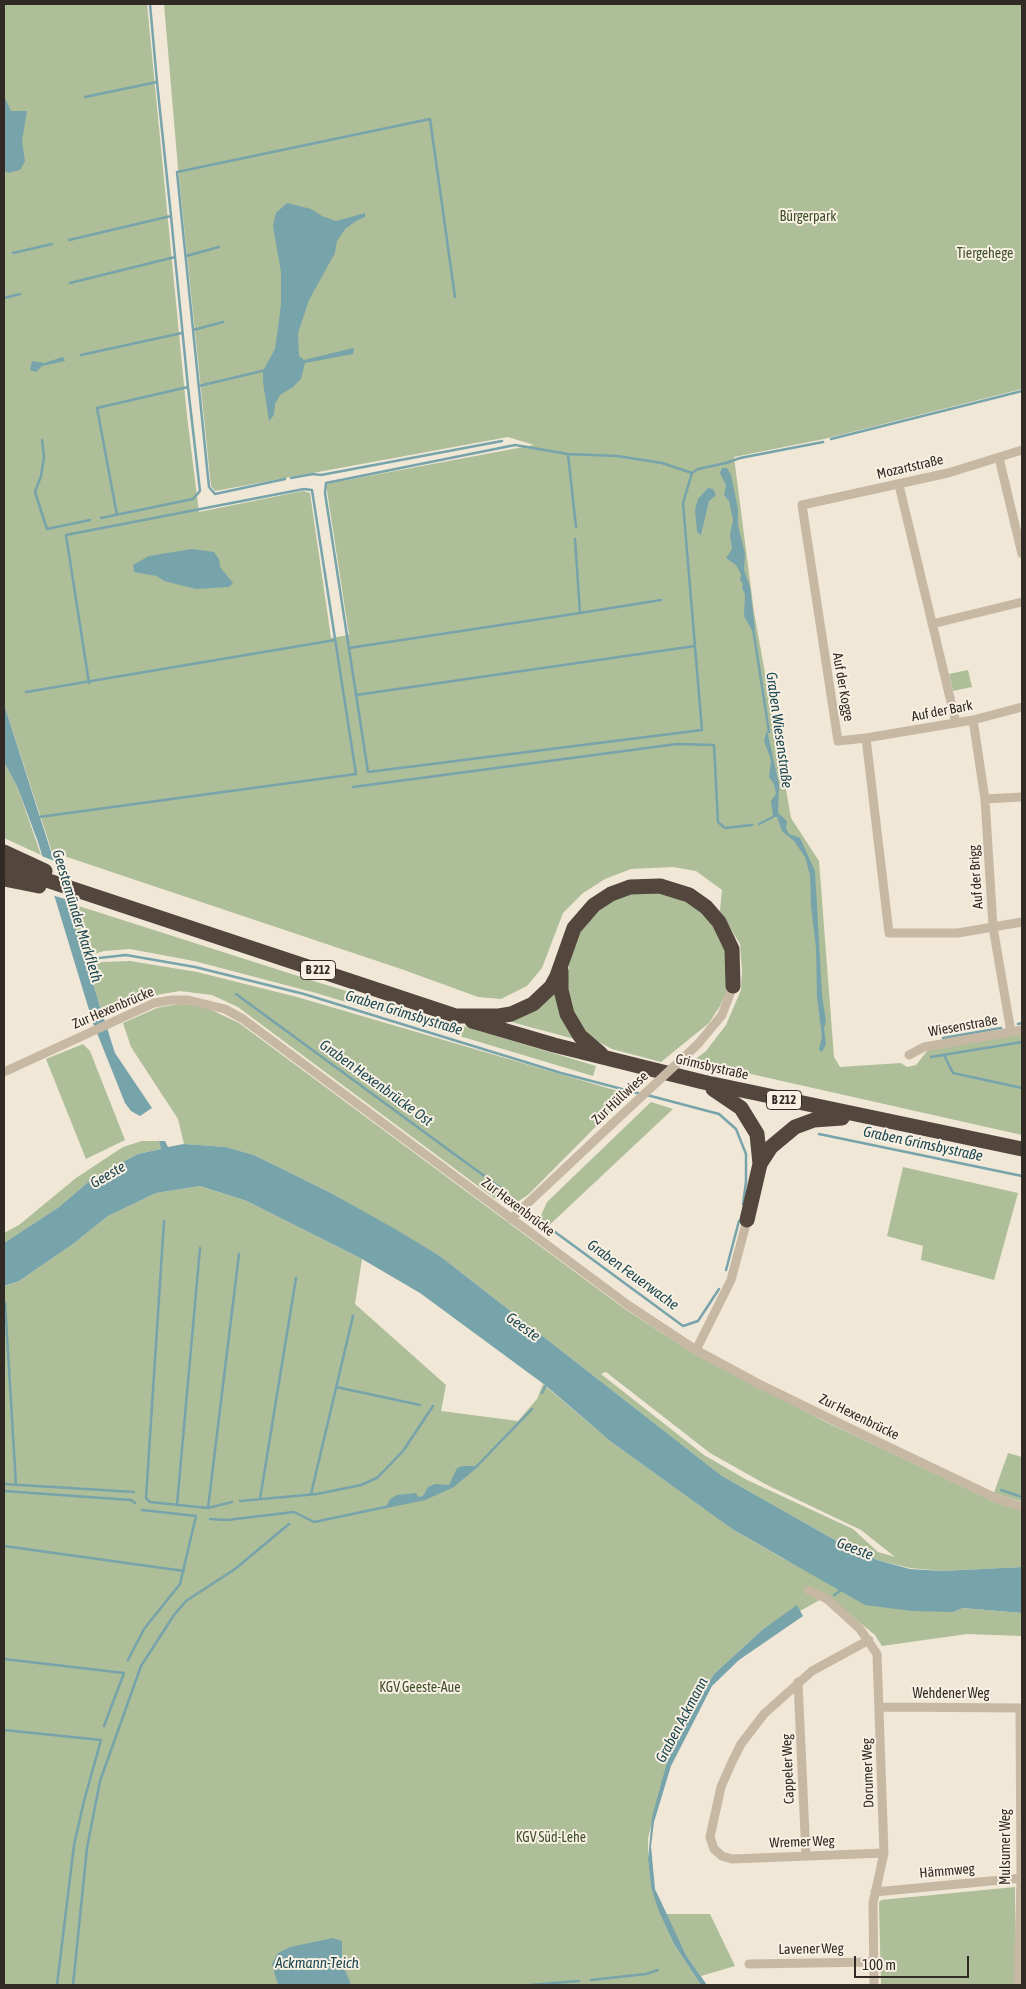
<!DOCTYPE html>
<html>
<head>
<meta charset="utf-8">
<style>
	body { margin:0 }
	#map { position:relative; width:1026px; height:1989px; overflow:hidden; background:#f0e7d7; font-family:"Asap Condensed",sans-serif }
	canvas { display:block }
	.frame { position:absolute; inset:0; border:5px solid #322b25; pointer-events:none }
	.scale { position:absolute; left:854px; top:1956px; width:115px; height:22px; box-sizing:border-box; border:2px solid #322b25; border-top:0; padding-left:6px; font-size:15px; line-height:18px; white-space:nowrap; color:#322b25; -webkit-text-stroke:4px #f8f0e3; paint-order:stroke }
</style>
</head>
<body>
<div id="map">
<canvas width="1026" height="1989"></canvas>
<div class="frame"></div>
<div class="scale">100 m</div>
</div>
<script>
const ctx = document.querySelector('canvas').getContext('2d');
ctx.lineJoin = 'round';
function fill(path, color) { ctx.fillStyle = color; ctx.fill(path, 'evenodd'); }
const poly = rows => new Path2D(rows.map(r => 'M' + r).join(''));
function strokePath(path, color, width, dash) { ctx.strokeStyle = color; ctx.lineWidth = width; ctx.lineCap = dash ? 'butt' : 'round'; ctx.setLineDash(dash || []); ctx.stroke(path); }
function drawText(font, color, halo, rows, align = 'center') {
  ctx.font = font + ' "Asap Condensed",sans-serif'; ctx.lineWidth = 4; ctx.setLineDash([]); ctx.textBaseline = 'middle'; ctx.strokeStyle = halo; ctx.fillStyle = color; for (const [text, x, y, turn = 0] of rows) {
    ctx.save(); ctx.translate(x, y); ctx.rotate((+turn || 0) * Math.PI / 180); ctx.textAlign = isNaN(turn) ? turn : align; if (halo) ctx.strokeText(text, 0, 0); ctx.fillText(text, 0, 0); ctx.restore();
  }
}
const green = poly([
	[4,4,147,4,187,416,199,512,303,491,310,493,331,638,349,635,326,484,534,445,508,437,215,491,211,486,178,168,164,4,1022,4,1022,389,824,439,734,457,754,612,791,818,819,861,834,1057,840,1067,901,1063,907,1067,916,1065,928,1050,1022,1033,1022,1135,693,1061,706,1051,726,1025,741,990,742,972,740,944,720,911,722,890,696,871,673,867,631,869,605,879,583,893,563,913,542,968,527,986,501,999,478,997,404,970,52,852,4,704],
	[968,670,972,687,953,691,949,674],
	[4,762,17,786,41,855,4,838],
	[629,891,673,892,708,914,729,956,727,991,720,1006,709,1023,661,1062,612,1049,591,1038,577,1023,565,984,574,942,597,907],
	[66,902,320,983,596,1066,593,1076,316,993,194,961,130,949,104,951,84,957],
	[130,961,197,972,297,997,628,1094,529,1194,519,1201,503,1202,494,1198,238,1007,212,995,180,991,150,996,104,1016,87,968,102,962],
	[557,984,582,1041,500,1019],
	[179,1004,201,1005,239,1023,625,1309,696,1355,826,1422,995,1502,1022,1511,1022,1567,942,1571,910,1568,877,1560,842,1544,722,1476,440,1256,331,1193,254,1155,226,1147,184,1144,178,1119,131,1047,123,1023,157,1008],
	[606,1372,710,1453,767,1485,861,1530,895,1557,878,1552,853,1529,747,1480,704,1455,601,1374],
	[83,1044,90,1051,125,1140,86,1159,46,1059],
	[651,1102,673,1109,543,1231,539,1220,547,1202],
	[142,1141,159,1141,161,1149,138,1154,94,1177,59,1207,4,1243,4,1233,19,1225,76,1178,123,1147],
	[903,1167,1018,1193,994,1280,921,1260,923,1246,887,1236],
	[200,1186,247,1201,362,1259,355,1304,446,1385,441,1411,518,1421,537,1399,543,1384,610,1441,732,1529,782,1558,811,1572,953,1612,963,1608,1022,1613,1022,1636,967,1634,882,1646,875,1635,827,1596,800,1611,797,1606,762,1630,714,1674,684,1722,669,1755,648,1838,648,1859,651,1887,674,1944,701,1985,4,1985,4,1286,19,1281,73,1244,108,1216,156,1193],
	[1008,1453,1022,1457,1022,1502,994,1493],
	[1015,1887,1015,1985,881,1985,879,1903,881,1900],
	[666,1914,710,1914,735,1966,701,1976,686,1955]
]);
const water = poly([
	[4,96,11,111,27,111,22,141,25,161,20,170,8,173,4,170],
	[287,203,311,209,322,216,336,221,365,213,365,217,356,221,345,229,337,241,335,253,309,300,298,333,299,356,304,360,353,348,354,350,353,354,305,363,301,379,293,387,280,395,275,404,274,415,269,421,263,382,263,371,275,349,281,305,281,272,273,226,276,213],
	[63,357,65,361,42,366,36,372,30,370,32,361,44,363],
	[722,468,727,468,731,475,738,509,738,525,745,554,744,570,750,587,755,630,753,632,744,616,745,594,742,588,743,584,740,580,741,574,736,565,726,558,732,549,730,534,733,520,729,501,724,495,726,485,720,473],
	[708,488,713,489,716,495,709,501,701,535,697,532,695,509,698,499],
	[192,549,214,552,219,559,220,567,233,583,229,587,196,589,164,581,157,576,134,572,133,565,149,556],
	[4,704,115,1053,152,1108,140,1116,131,1111,125,1103,93,1023,38,842,17,786,4,762],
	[767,730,779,785,778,813,787,821,786,828,789,834,800,838,815,871,822,995,826,1022,824,1028,826,1044,822,1052,819,1050,822,1037,817,997,816,948,811,906,810,875,805,857,794,841,782,831,777,817,773,817,771,801,776,794,774,784,769,777,771,760,764,741],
	[159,1141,165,1141,168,1147,184,1144,226,1147,254,1155,331,1193,395,1229,440,1256,722,1476,842,1544,877,1560,910,1569,942,1571,1022,1567,1022,1613,963,1608,953,1612,912,1611,865,1605,732,1529,610,1441,545,1385,420,1293,362,1259,247,1201,200,1186,156,1193,108,1216,73,1244,19,1281,4,1286,4,1243,59,1207,94,1177,138,1154,161,1149],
	[463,1466,477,1466,453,1486,424,1499,386,1507,390,1499,397,1495,416,1493,418,1497,423,1496,428,1487,435,1484,449,1485,457,1468],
	[797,1605,803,1616,739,1660,712,1686,671,1766,654,1822,651,1846,655,1889,686,1955,707,1985,701,1985,674,1944,658,1909,651,1887,648,1859,652,1817,669,1755,684,1722,714,1674,762,1630],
	[333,1938,342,1941,342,1962,351,1985,278,1985,272,1964,278,1953,290,1947]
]);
const pier = poly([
	[39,855,57,862,68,900,52,895]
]);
const stream = poly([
	[150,4,157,82],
	[85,97,157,82,171,216],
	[69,240,171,216,175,257],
	[13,253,52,244],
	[186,256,219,247],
	[70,283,175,257,188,387,97,408,117,515],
	[4,298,20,294],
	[193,330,223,322],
	[81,355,182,333],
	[199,386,266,370],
	[831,439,1022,391],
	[42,440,44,457,41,476,35,492,47,529,90,520],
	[568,454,576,527],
	[692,473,662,463,617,456,568,454,515,445,326,483,325,493,368,772,702,730,683,503,692,473,698,469,726,463,740,458,823,442],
	[291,478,313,474,321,475,502,441],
	[285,479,215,494,209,487,177,172,430,119,455,297],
	[101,518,193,499,200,491,188,387],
	[575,539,580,613,661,600],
	[753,628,769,732],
	[349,648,580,613],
	[26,692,335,640],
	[356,695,695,646],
	[353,787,677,744,714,745,718,822,725,828,752,825],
	[39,817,356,774,312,490,304,489,66,535,89,683],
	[759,824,773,817],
	[84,964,99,958,126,955,195,967,304,994,561,1073,641,1094],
	[236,994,502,1189],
	[1018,1024,1022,1023],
	[943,1038,1001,1028],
	[944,1055,953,1073,1022,1088],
	[931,1057,1022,1042],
	[647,1095,719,1114,736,1129,746,1154,746,1182,743,1204],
	[819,1134,1022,1176],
	[164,1221,146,1498,150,1502,208,1508,232,1502],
	[551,1229,683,1326,698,1321,719,1289],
	[726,1270,739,1221],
	[5,1302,16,1485],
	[336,1387,420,1405],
	[542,1393,547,1383],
	[4,1484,134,1492],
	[1001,1490,1022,1497],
	[4,1491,131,1500,135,1503],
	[311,1494,353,1316],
	[260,1499,296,1278],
	[240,1501,317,1494,361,1485,377,1478,403,1451,433,1406],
	[177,1505,200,1248],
	[208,1508,239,1254],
	[210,1519,227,1520,294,1512,314,1522,424,1499,453,1486,477,1466,532,1409],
	[4,1546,184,1571],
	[834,1595,843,1589],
	[4,1659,124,1673,104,1726],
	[128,1660,144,1629,180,1584,196,1516,142,1510],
	[4,1730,101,1740,84,1801,74,1845,57,1985],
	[591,1980,646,1974,658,1970],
	[73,1985,87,1848,100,1781,141,1666,174,1615,186,1601,235,1569,289,1524],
	[530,1985,579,1981]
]);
const street = poly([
	[1022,450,948,473,802,505,838,741,866,738,889,933,958,933,1022,922],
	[999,458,1022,554],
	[899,485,956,723],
	[932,624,1022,602],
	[973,720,985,799,993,927,1011,1032],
	[866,738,973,720,1022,707],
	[985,799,1022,797],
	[698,1044,722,1015,733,986],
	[909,1055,924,1047,1022,1030],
	[4,1072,154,1003,172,1000,188,1000,225,1009,243,1019,628,1305,696,1350,759,1384,868,1437,998,1499,1022,1507],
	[511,1219,612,1124],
	[696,1350,731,1280,747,1220],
	[808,1590,827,1599,860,1629,877,1654,884,1853,873,1903,874,1985],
	[869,1640,812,1671,764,1714,741,1744,732,1762,721,1787,710,1837,714,1849,722,1856,732,1859,884,1853],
	[798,1682,806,1856],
	[880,1707,1022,1708],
	[875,1892,1022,1878],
	[749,1964,874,1962],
	[1018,1985,1021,1878,1020,1708]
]);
const highway = poly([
	[4,852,45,871],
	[4,866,456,1016,499,1016,511,1014,533,1004,551,987,557,976,574,928,594,905,611,894,630,887,660,886,689,895,706,907,719,922,732,949,733,986],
	[4,879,39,886],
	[561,971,561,990,567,1014,580,1036,601,1054],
	[472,1021,554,1045,703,1082,1022,1149],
	[713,1089,741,1108,757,1134,760,1164,747,1220],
	[760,1164,771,1147,795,1127,814,1120,842,1118]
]);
const streetBridge = poly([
	[612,1124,698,1044]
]);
const shields = [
	[318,970,35],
	[784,1100,35]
];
const shieldNames = [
	["B 212",318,970],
	["B 212",784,1100]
];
const parkNames = [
	["Bürgerpark",808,217],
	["Tiergehege",985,254],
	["KGV Geeste-Aue",420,1688],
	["KGV Süd-Lehe",551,1838]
];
const streetNames = [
	["Mozartstraße",910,467,-13],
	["Auf der Kogge",843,687,80],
	["Auf der Bark",942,711,-11],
	["Auf der Brigg",976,877,-94],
	["Zur Hexenbrücke",113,1008,-23],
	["Wiesenstraße",963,1026,-10],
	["Grimsbystraße",712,1067,13],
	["Zur Hüllwiese",620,1098,-43],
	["Zur Hexenbrücke",518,1207,37],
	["Zur Hexenbrücke",859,1417,26],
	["Wehdener Weg",951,1694],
	["Cappeler Weg",788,1769,-92],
	["Dorumer Weg",868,1773,-92],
	["Wremer Weg",802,1842,-2],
	["Mulsumer Weg",1006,1847,-90],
	["Hämmweg",947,1871,-5],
	["Lavener Weg",811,1949,-1]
];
const waterNames = [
	["Graben Wiesenstraße",779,730,82],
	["Geestemünder Markfleth",77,916,73],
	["Graben Grimsbystraße",404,1013,17],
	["Graben Hexenbrücke Ost",376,1083,36],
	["Graben Grimsbystraße",923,1144,12],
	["Geeste",108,1175,-30],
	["Graben Feuerwache",633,1275,36],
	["Geeste",523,1327,36],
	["Geeste",855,1549,21],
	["Graben Ackmann",682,1720,-62],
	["Ackmann-Teich",317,1963]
];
fill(green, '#adbe98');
fill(water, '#77a3ab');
fill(pier, '#f0e7d7');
strokePath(stream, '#77a3ab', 2.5);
strokePath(street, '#c7b8a4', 9);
strokePath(highway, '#53463d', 15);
strokePath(streetBridge, '#c7b8a4', 9);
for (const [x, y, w] of shields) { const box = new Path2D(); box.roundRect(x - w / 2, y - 9.5, w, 19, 4); ctx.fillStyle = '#f8f0e3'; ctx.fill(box); strokePath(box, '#322b25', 1); }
drawText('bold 12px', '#322b25', null, shieldNames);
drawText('14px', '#3e502a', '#f8f0e3', parkNames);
drawText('14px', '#322b25', '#f8f0e3', streetNames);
drawText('italic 15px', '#1d4952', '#f8f0e3', waterNames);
</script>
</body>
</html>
